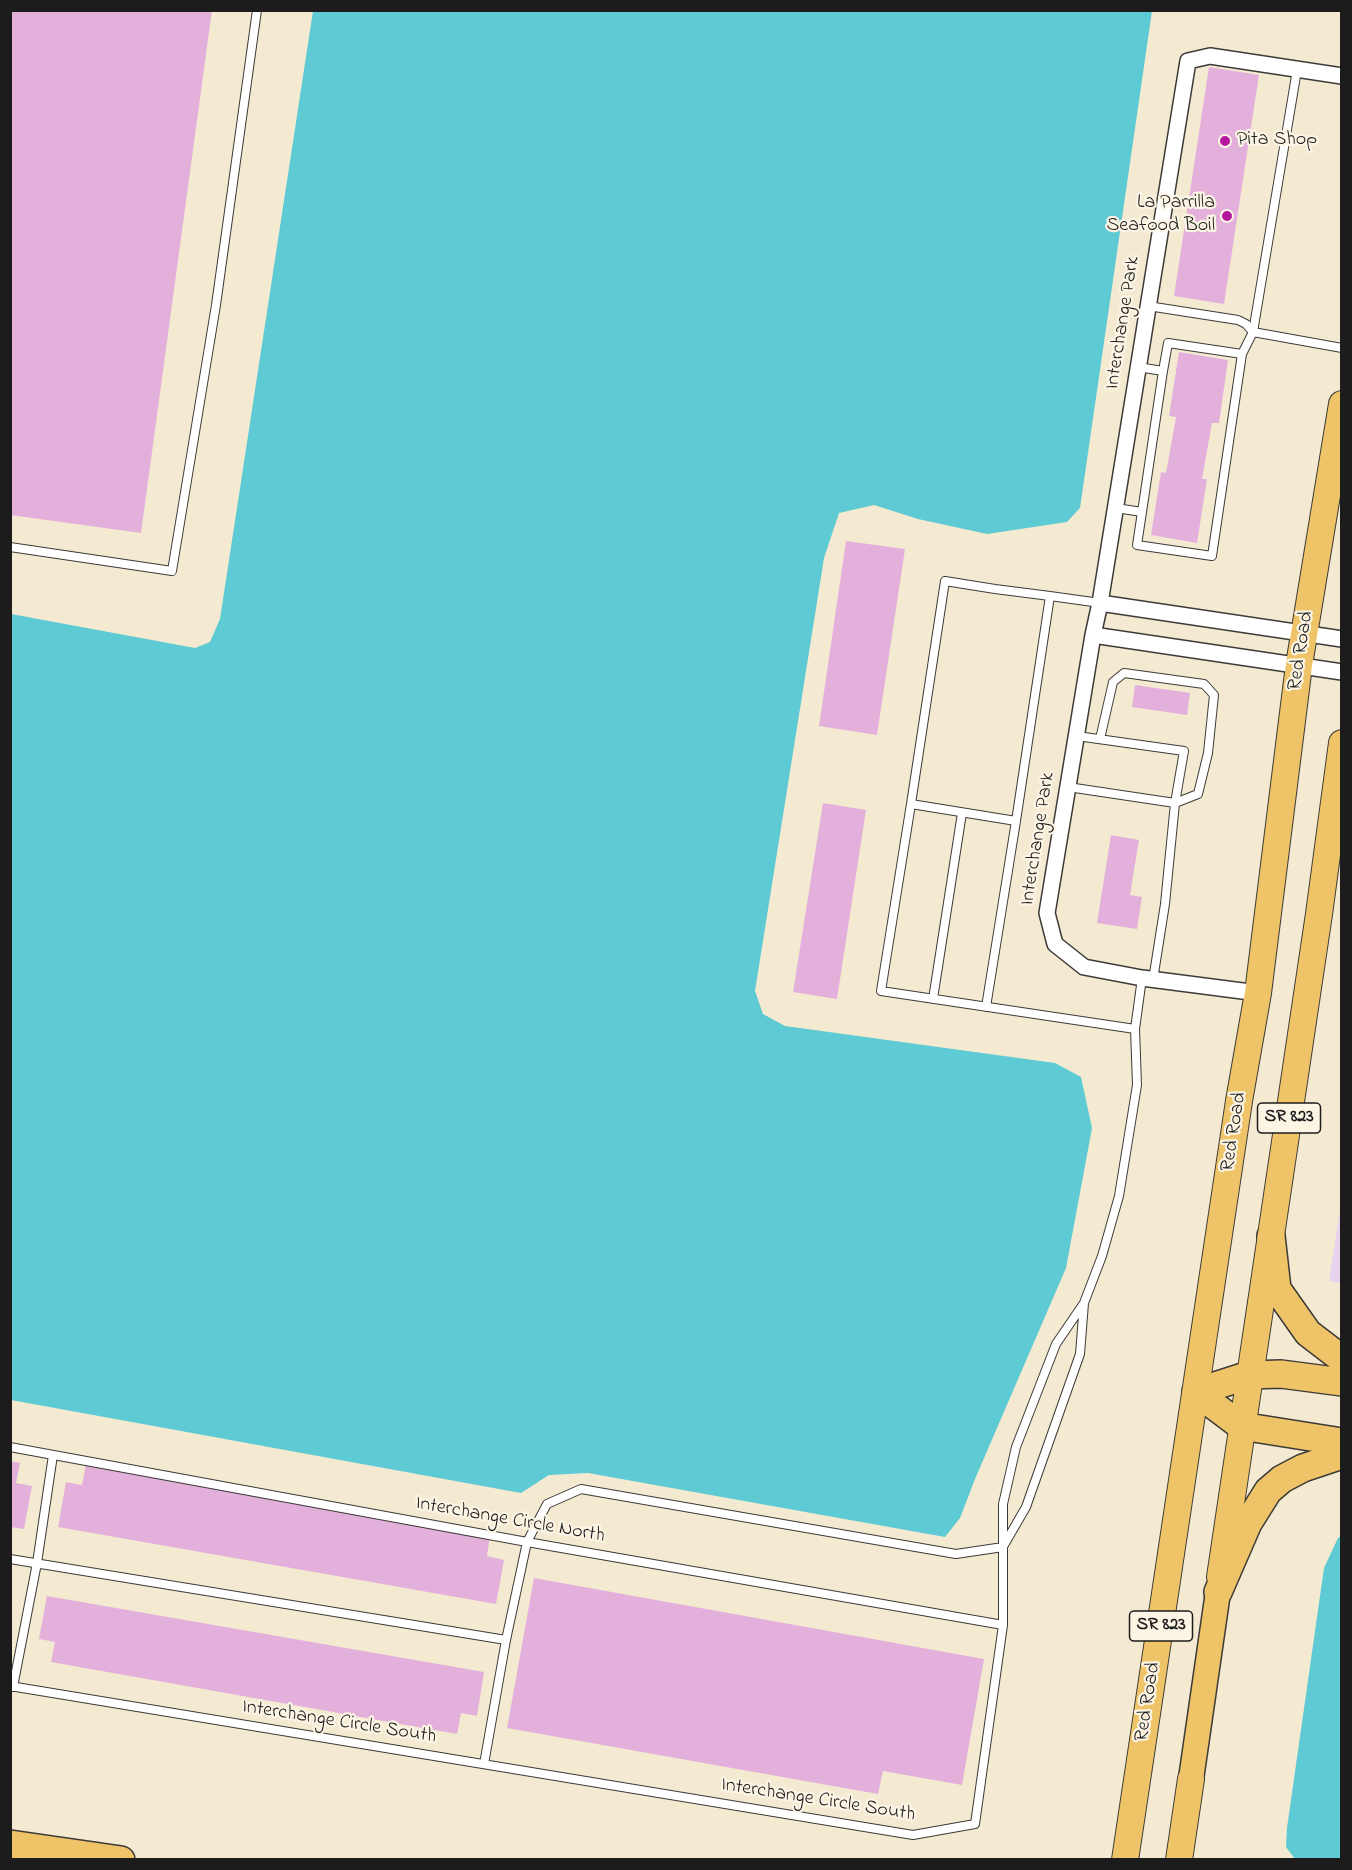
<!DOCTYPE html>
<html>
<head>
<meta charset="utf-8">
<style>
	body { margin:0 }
	#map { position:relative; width:1352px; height:1870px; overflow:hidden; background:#f4ead1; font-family:"Indie Flower",sans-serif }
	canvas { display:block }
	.frame { position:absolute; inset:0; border:12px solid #1c1c1c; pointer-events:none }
</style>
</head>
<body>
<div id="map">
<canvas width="1352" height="1870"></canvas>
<div class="frame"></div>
</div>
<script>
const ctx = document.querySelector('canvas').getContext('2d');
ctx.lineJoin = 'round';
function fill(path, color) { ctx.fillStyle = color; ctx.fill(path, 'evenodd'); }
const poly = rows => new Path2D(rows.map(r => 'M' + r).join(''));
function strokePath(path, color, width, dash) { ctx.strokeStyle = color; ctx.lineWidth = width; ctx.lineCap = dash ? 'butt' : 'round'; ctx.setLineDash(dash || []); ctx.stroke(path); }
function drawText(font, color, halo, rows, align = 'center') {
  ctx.font = font + ' "Indie Flower",sans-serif'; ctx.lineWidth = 4.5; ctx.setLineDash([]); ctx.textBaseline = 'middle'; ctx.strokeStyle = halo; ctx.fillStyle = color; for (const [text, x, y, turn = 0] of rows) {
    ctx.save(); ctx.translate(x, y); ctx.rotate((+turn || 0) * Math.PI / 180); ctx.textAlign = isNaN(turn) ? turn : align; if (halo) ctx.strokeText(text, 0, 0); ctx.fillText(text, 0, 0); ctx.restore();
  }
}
const built = poly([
	[1341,1204,1342,1283,1341,1283,1329,1281]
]);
const water = poly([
	[313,11,1152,11,1080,508,1067,522,987,534,918,519,874,505,839,513,824,558,755,991,763,1014,785,1026,1055,1063,1081,1077,1092,1128,1066,1268,975,1479,960,1518,945,1537,588,1473,549,1475,521,1493,11,1400,11,614,195,648,210,642,220,619],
	[1341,1536,1341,1859,1295,1859,1286,1847,1287,1828,1324,1568,1338,1538]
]);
const building = poly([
	[10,10,212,10,141,533,10,515],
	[1209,67,1259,75,1224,304,1174,296],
	[1179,352,1228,360,1219,423,1212,423,1202,479,1207,479,1197,543,1151,535,1161,472,1166,473,1176,417,1169,416],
	[846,541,905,549,877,735,819,726],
	[1135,685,1190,693,1187,715,1132,707],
	[823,803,866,810,837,999,793,992],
	[1111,835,1139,840,1130,895,1142,897,1137,929,1097,923],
	[10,1461,20,1463,16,1483,32,1486,24,1529,10,1527],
	[86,1464,490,1535,487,1556,504,1560,496,1604,58,1527,66,1482,82,1485],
	[534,1578,984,1659,962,1785,883,1771,878,1794,507,1728],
	[47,1596,484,1672,477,1716,461,1713,457,1734,51,1662,55,1642,39,1639]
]);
const service = poly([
	[1148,306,1238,320,1246,324,1253,332],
	[1253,332,1297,70],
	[1138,367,1163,371,1142,512],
	[1163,371,1168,343,1242,354],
	[1116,508,1142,512,1137,545,1212,556,1242,354,1253,332,1342,348],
	[10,547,172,571,216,305,257,10],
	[1050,596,1016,821,911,804,945,581,995,589,1050,596,1100,603],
	[1100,739,1113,682,1124,673,1204,684,1214,695,1208,753,1198,794,1175,803,1165,904,1153,980],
	[1068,787,1175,803,1184,751,1077,736],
	[911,804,881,991,1135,1029],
	[933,999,962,813],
	[986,1007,1016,821],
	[10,1447,527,1542,1003,1625],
	[1004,1545,1026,1507,1080,1354,1084,1303,1102,1256,1119,1196,1137,1085,1135,1029,1142,978],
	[10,1559,506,1640],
	[10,1686,913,1835,975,1824,1003,1625,1003,1504,1016,1447,1056,1344,1084,1303],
	[13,1687,37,1563,53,1455],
	[484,1764,506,1640,527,1542,547,1504,581,1489,956,1554,1003,1547]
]);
const minor = poly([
	[1100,603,1342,639],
	[1093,635,1342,672],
	[1258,993,1142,978,1084,967,1055,944,1047,913,1093,635,1100,603,1188,61,1210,56,1342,76]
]);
const primary = poly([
	[1191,1779,1218,1592]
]);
const trunk = poly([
	[1220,1577,1319,914,1342,743],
	[1125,1860,1239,1101,1258,993,1299,665,1342,404],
	[1179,1860,1191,1779]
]);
const motorway = poly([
	[1271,1236,1277,1289,1308,1333,1342,1359],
	[1196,1392,1241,1426,1342,1442],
	[1196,1392,1249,1375,1281,1374,1342,1382],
	[1218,1592,1248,1523,1268,1491,1282,1479,1303,1468,1342,1455],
	[10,1844,121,1860]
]);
const markers = [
	[1225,141,6,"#b5179e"],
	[1227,216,6,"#b5179e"]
];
const shields = [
	[1289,1118,63],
	[1161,1626,63]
];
const shieldNames = [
	["SR 823",1289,1118],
	["SR 823",1161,1626]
];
const poiNames = [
	["Pita Shop",1237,141],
	["La Parrilla",1215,204,"right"],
	["Seafood Boil",1215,227,"right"]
];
const streetNames = [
	["Interchange Park",1124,323,-81],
	["Red Road",1302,651,-81],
	["Interchange Park",1039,839,-81],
	["Red Road",1235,1132,-81],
	["Interchange Circle North",510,1521,10],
	["Red Road",1149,1702,-81],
	["Interchange Circle South",339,1723,9],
	["Interchange Circle South",818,1801,9]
];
fill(built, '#e7d2ef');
fill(water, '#5dcad4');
fill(building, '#e3b0db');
strokePath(service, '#3c3b37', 10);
strokePath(minor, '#3c3b37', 18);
strokePath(primary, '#3c3b37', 27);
strokePath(trunk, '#3c3b37', 28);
strokePath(motorway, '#3c3b37', 30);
strokePath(service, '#fff', 8);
strokePath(minor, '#fff', 15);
strokePath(primary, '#efc469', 24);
strokePath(trunk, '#efc469', 26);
strokePath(motorway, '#efc469', 27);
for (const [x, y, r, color] of markers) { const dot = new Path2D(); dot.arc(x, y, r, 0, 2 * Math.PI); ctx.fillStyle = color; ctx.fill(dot); strokePath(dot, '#fcf5e5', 2); }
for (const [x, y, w] of shields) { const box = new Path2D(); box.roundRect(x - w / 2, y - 15, w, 30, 4.5); ctx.fillStyle = '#fcf5e5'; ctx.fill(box); strokePath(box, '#1c1c1c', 1.5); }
drawText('bold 18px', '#1c1c1c', null, shieldNames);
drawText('20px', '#1c1c1c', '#fcf5e5', poiNames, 'left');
drawText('20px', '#1c1c1c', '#fcf5e5', streetNames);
</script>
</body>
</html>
